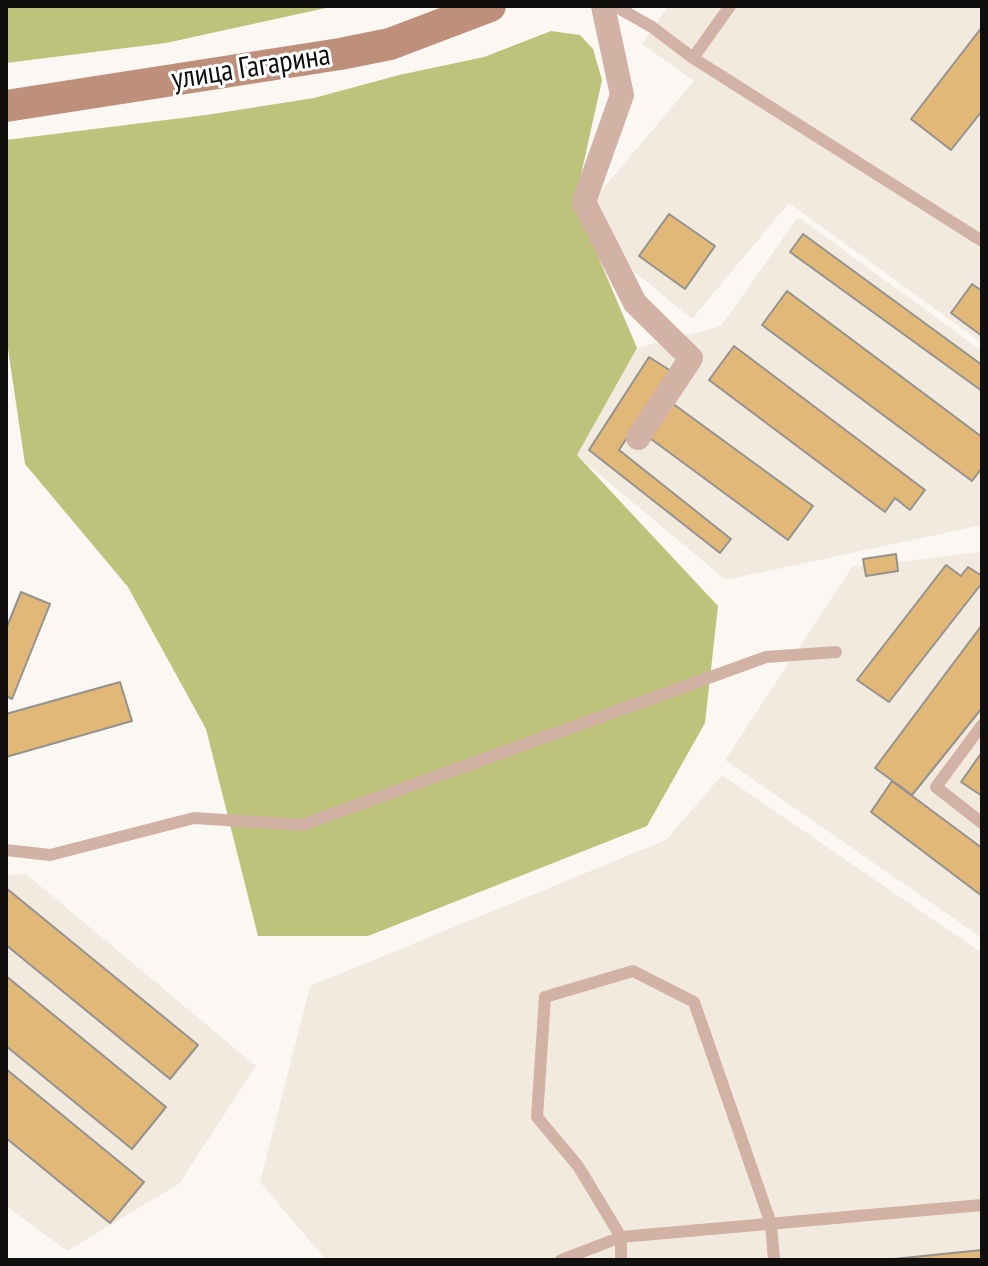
<!DOCTYPE html>
<html>
<head>
<meta charset="utf-8">
<style>
	body { margin:0 }
	#map { position:relative; width:988px; height:1266px; overflow:hidden; background:#fbf8f4; font-family:"PT Sans Narrow",sans-serif }
	canvas { display:block }
	.frame { position:absolute; inset:0; border:8px solid #100f0e; pointer-events:none }
</style>
</head>
<body>
<div id="map">
<canvas width="988" height="1266"></canvas>
<div class="frame"></div>
</div>
<script>
const ctx = document.querySelector('canvas').getContext('2d');
ctx.lineJoin = 'round';
function fill(path, color) { ctx.fillStyle = color; ctx.fill(path, 'evenodd'); }
const poly = rows => new Path2D(rows.map(r => 'M' + r).join(''));
function strokePath(path, color, width, dash) { ctx.strokeStyle = color; ctx.lineWidth = width; ctx.lineCap = dash ? 'butt' : 'round'; ctx.setLineDash(dash || []); ctx.stroke(path); }
function drawText(font, color, halo, rows, align = 'center') {
  ctx.font = font + ' "PT Sans Narrow",sans-serif'; ctx.lineWidth = 6; ctx.setLineDash([]); ctx.textBaseline = 'middle'; ctx.strokeStyle = halo; ctx.fillStyle = color; for (const [text, x, y, turn = 0] of rows) {
    ctx.save(); ctx.translate(x, y); ctx.rotate((+turn || 0) * Math.PI / 180); ctx.textAlign = isNaN(turn) ? turn : align; if (halo) ctx.strokeText(text, 0, 0); ctx.fillText(text, 0, 0); ctx.restore();
  }
}
const built = poly([
	[668,6,982,6,982,343,789,203,692,319,630,268,595,198,694,81,642,44],
	[798,217,982,351,982,525,726,580,576,455,637,348,721,326],
	[982,552,982,938,725,760,852,567],
	[722,775,982,953,982,1260,326,1260,260,1182,310,986,666,840],
	[26,874,256,1066,179,1184,67,1251,6,1206,6,875]
]);
const forest = poly([
	[6,6,335,6,166,43,6,63],
	[551,31,580,35,593,49,602,80,575,202,637,348,577,455,718,606,705,723,647,826,368,936,258,936,206,729,128,587,25,464,6,335,6,140,206,115,314,98,399,75,484,57]
]);
const building = poly([
	[982,27,982,111,951,150,911,119,982,27],
	[669,214,715,246,685,289,639,256,669,214],
	[803,234,982,365,982,391,790,252,803,234],
	[972,284,982,291,982,336,951,313,972,284],
	[787,291,982,437,982,468,972,481,762,325,787,291],
	[734,346,925,490,910,510,895,498,885,512,709,380,734,346],
	[649,357,671,371,619,450,731,539,720,553,589,450,649,357],
	[672,403,813,506,788,540,647,436,672,403],
	[896,554,898,571,866,576,863,559,896,554],
	[946,565,961,576,968,567,982,576,982,583,889,702,857,680,946,565],
	[21,592,50,604,12,699,6,696,6,629,21,592],
	[982,625,982,708,912,795,875,768,982,625],
	[120,682,132,721,6,757,6,714,120,682],
	[982,752,982,796,961,782,982,752],
	[892,781,982,848,982,896,871,812,892,781],
	[6,888,198,1045,170,1079,6,945,6,888],
	[6,976,166,1107,132,1149,6,1046,6,976],
	[6,1069,144,1182,110,1223,6,1138,6,1069],
	[982,1250,982,1260,884,1260,982,1250]
]);
const service = poly([
	[615,6,652,27,693,58,982,241],
	[693,58,730,6],
	[982,725,936,787,982,823],
	[6,850,50,855,194,818,302,825,766,657,836,652],
	[561,1260,621,1237,982,1205],
	[621,1260,621,1237,578,1166,537,1117,545,997,633,971,694,1002,771,1224,774,1260]
]);
const minor = poly([
	[603,6,622,95,584,202,635,303,691,358,638,438]
]);
const secondary = poly([
	[6,106,340,54,390,44,490,6]
]);
const streetNames = [
	["улица Гагарина",251,68,-9]
];
fill(built, '#f2eadf');
fill(forest, '#bec37b');
fill(building, '#e1b878');
strokePath(building, '#95928e', 2);
strokePath(service, '#d2b2a4', 12);
strokePath(minor, '#d2b2a4', 24);
strokePath(secondary, '#be8f7a', 32);
drawText('30px', '#100f0e', '#fff', streetNames);
</script>
</body>
</html>
